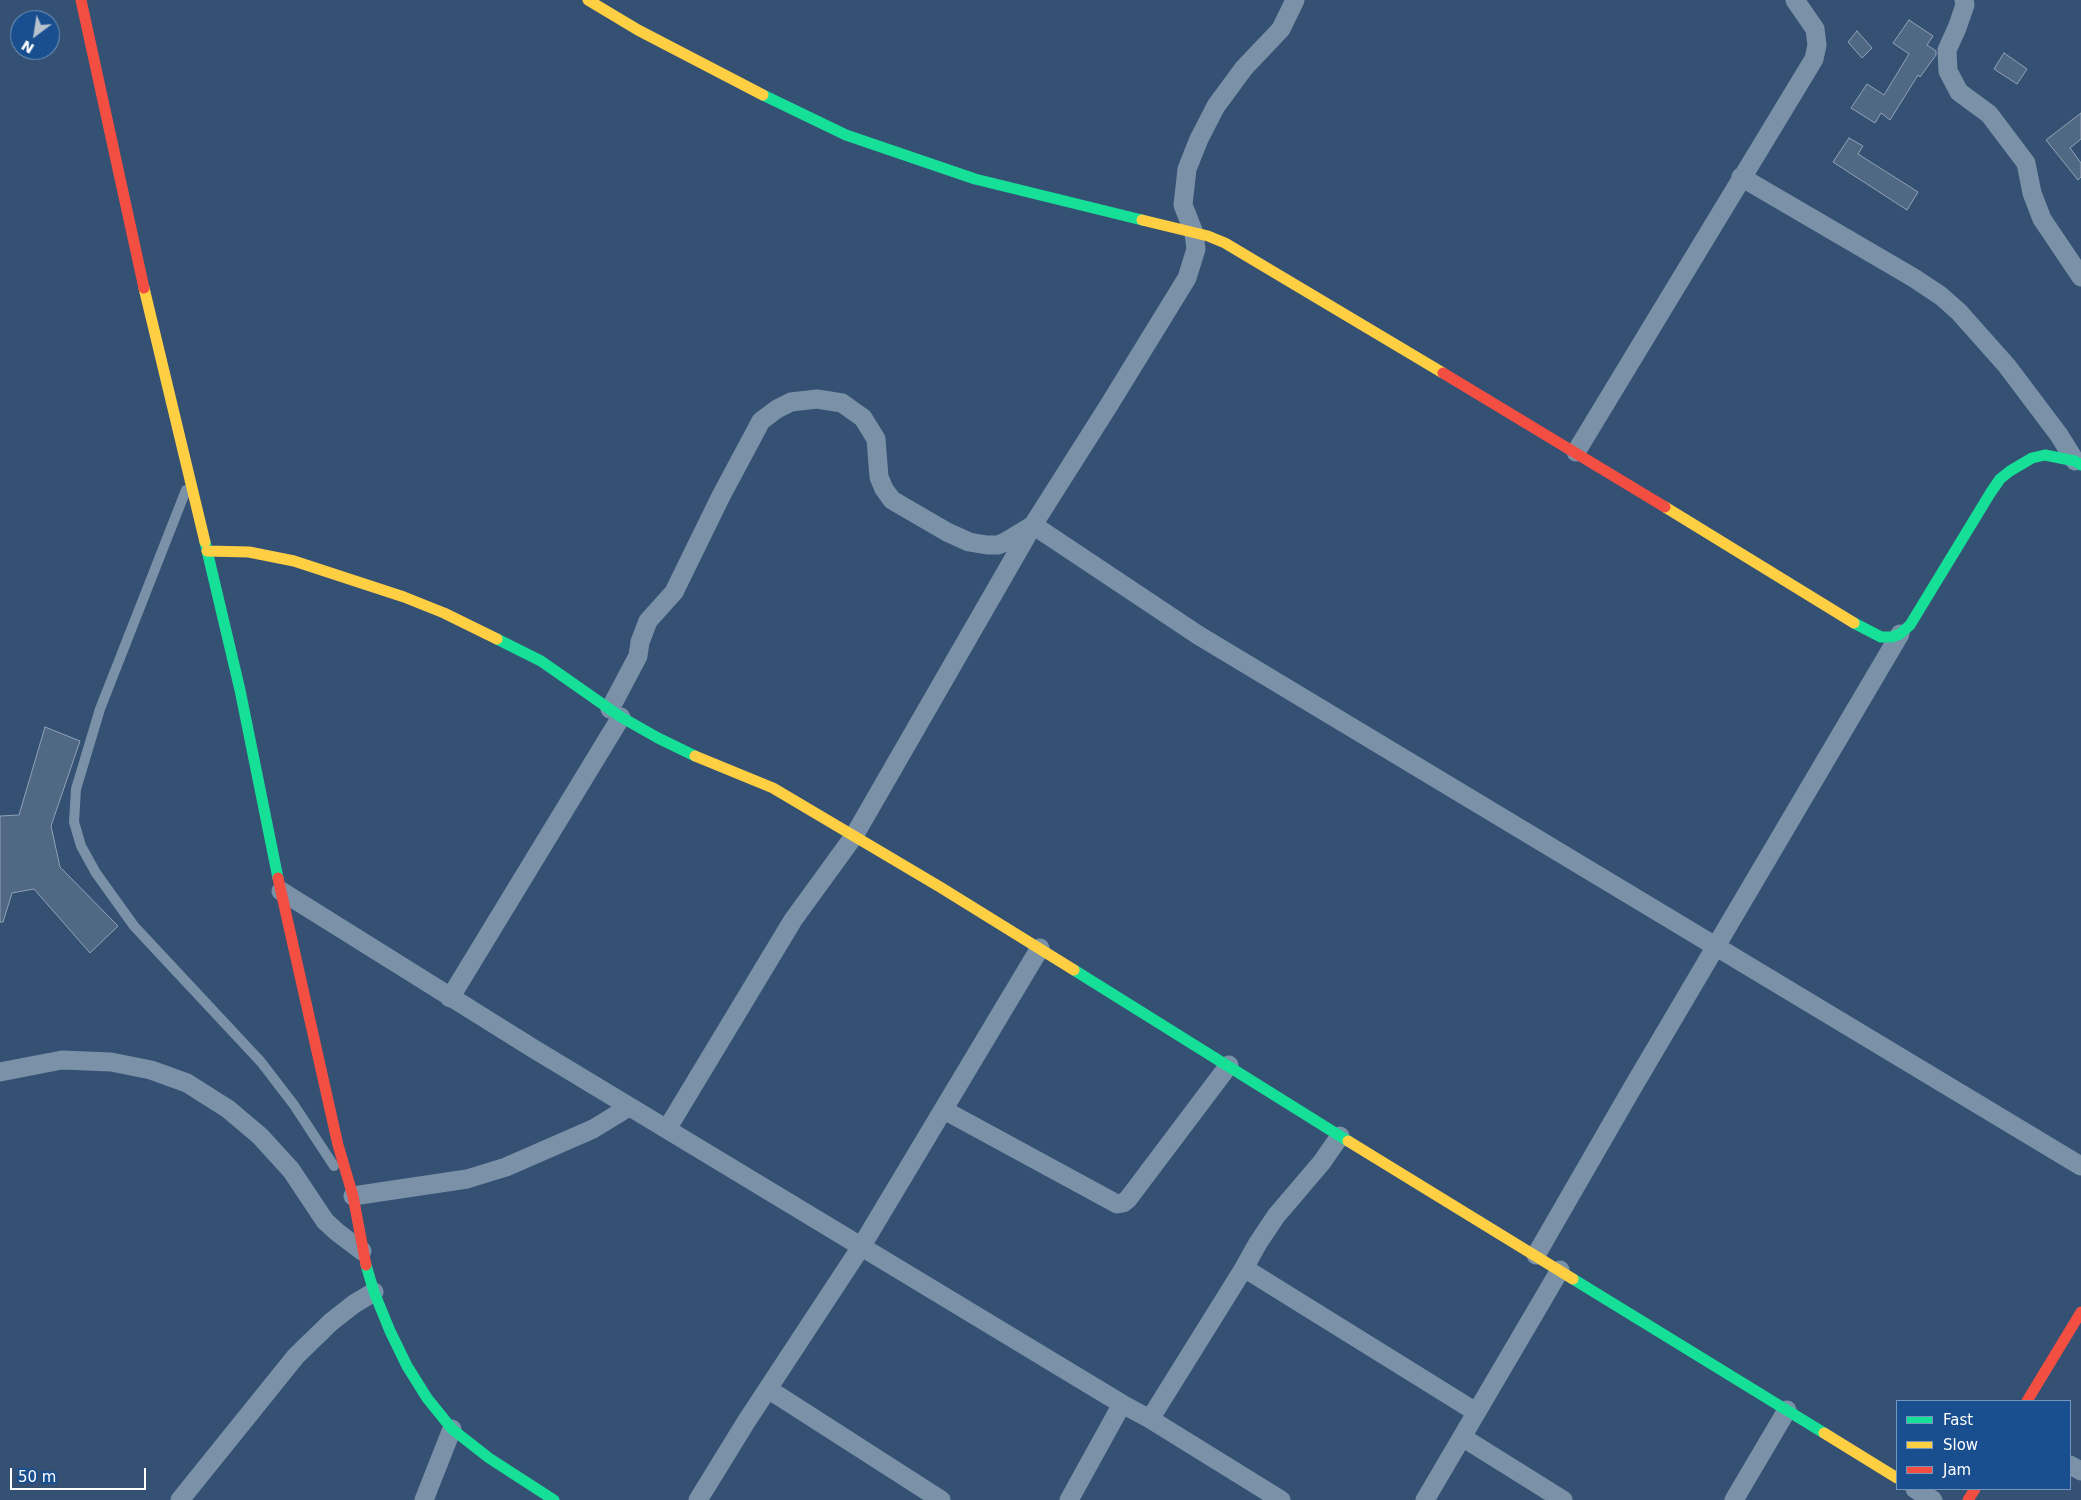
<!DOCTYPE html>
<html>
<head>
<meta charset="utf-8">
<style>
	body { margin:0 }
	#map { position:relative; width:2081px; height:1500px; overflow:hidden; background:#345174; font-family:"DejaVu Sans",sans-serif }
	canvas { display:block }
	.legend { position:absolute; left:1896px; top:1400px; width:175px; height:90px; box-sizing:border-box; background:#194f8f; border:1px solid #7595bc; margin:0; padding:6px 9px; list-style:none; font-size:15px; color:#fff }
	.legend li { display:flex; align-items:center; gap:10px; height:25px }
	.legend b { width:25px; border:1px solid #7595bc }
	.north { position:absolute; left:10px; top:10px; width:50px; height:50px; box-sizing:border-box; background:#194f8f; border:1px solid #7595bc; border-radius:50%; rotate:211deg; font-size:14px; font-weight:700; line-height:20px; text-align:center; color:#fff }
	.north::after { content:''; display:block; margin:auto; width:18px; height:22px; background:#b8c2ce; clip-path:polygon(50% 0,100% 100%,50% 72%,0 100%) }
	.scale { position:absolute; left:10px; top:1468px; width:136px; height:22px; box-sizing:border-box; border:2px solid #fff; border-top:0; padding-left:6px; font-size:15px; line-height:18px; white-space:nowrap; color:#fff; -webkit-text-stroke:4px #194f8f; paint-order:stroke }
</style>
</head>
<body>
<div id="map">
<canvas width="2081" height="1500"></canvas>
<ul class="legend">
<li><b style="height:6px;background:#16e098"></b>Fast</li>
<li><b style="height:6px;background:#ffcf43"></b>Slow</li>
<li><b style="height:6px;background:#f24e42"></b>Jam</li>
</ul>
<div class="north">N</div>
<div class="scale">50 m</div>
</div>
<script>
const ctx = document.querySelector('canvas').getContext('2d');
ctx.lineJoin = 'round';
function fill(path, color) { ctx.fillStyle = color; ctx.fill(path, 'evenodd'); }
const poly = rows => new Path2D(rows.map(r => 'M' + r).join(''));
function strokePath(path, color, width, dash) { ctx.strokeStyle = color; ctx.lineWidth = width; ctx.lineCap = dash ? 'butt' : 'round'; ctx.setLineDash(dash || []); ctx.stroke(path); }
const building = poly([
	[1909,20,1933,36,1927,45,1936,51,1936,55,1920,77,1918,75,1890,120,1881,113,1875,123,1851,108,1867,84,1884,95,1909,54,1893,43,1909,20],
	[1857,31,1872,48,1862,58,1848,42,1857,31],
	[2004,53,2027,69,2017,84,1994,69,2004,53],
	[2081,113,2081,139,2070,148,2081,163,2081,177,2078,180,2046,140,2081,113],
	[1849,138,1863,146,1858,154,1918,192,1907,210,1833,162,1849,138],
	[45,727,80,741,51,826,60,867,118,926,90,953,34,889,12,893,3,922,0,922,0,816,19,815,45,727]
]);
const lane = poly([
	[186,490,100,709,76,789,74,822,81,846,96,873,134,926,261,1062,294,1105,334,1166]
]);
const street = poly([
	[1964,0,1965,5,1957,28,1947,50,1948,71,1959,92,1989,114,2026,163,2032,193,2042,219,2081,277],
	[1741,177,1914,278,1941,296,1959,312,2007,366,2059,435,2075,461],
	[1576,452,1814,59,1817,45,1815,29,1795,0],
	[610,709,638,656,640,642,648,621,674,592,721,496,761,421,777,409,791,402,817,399,842,403,863,418,876,439,879,477,884,489,892,500,947,532,969,542,987,545,998,545,1005,542,1033,525,1198,635,2081,1166],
	[281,891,534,1049,1122,1404,1150,1419,1281,1500],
	[450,998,621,717],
	[0,1072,62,1060,111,1062,151,1070,187,1083,228,1109,260,1136,291,1170,325,1221,337,1232,362,1251],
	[944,1110,1117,1204,1123,1203,1128,1199,1229,1065],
	[667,1129,793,920,854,836,1033,525,1109,405,1187,278,1196,249,1194,233,1183,205,1187,169,1199,139,1216,106,1244,68,1281,29,1295,0],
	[353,1196,467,1179,506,1167,593,1129,629,1107],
	[1536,1255,1630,1092,1900,634],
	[1244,1268,1476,1412],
	[768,1389,941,1500],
	[1150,1419,1244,1268,1258,1243,1276,1216,1322,1162,1340,1136],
	[1462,1437,1563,1500],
	[2070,1465,2081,1471],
	[1915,1489,1933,1500],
	[180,1500,296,1356,331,1322,354,1304,374,1292],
	[424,1500,452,1429],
	[698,1500,746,1422,861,1247,1040,948],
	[1069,1500,1122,1404],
	[1425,1500,1560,1270],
	[1734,1500,1787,1410]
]);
const fast = poly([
	[763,95,846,135,975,179,1142,220],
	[205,542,240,690,278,878],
	[1854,623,1881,637,1892,637,1900,634,1910,625,1991,492,2000,479,2010,471,2032,458,2045,455,2075,461,2081,465],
	[497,639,541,661,621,717,658,738,695,756],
	[1074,970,1348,1141],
	[366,1265,374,1292,390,1331,407,1366,427,1398,452,1429,489,1458,554,1500],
	[1573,1279,1824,1433]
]);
const slow = poly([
	[588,0,638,30,763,95],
	[1142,220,1208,236,1225,243,1443,373],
	[144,288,205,542],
	[1665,507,1854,623],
	[207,551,249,552,294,561,404,597,444,613,497,639],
	[695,756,773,788,940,887,1074,970],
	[1348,1141,1573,1279],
	[1824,1433,1897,1478]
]);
const jam = poly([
	[81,0,144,288],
	[1443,373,1665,507],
	[278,878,338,1145,353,1196,366,1265],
	[2027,1401,2081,1312],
	[1968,1500,1975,1489]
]);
fill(building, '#516884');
strokePath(building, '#90a2b6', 1);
strokePath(lane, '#7b91a7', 10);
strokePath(street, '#7b91a7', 19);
strokePath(fast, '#16e098', 11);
strokePath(slow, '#ffcf43', 11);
strokePath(jam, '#f24e42', 11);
</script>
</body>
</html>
